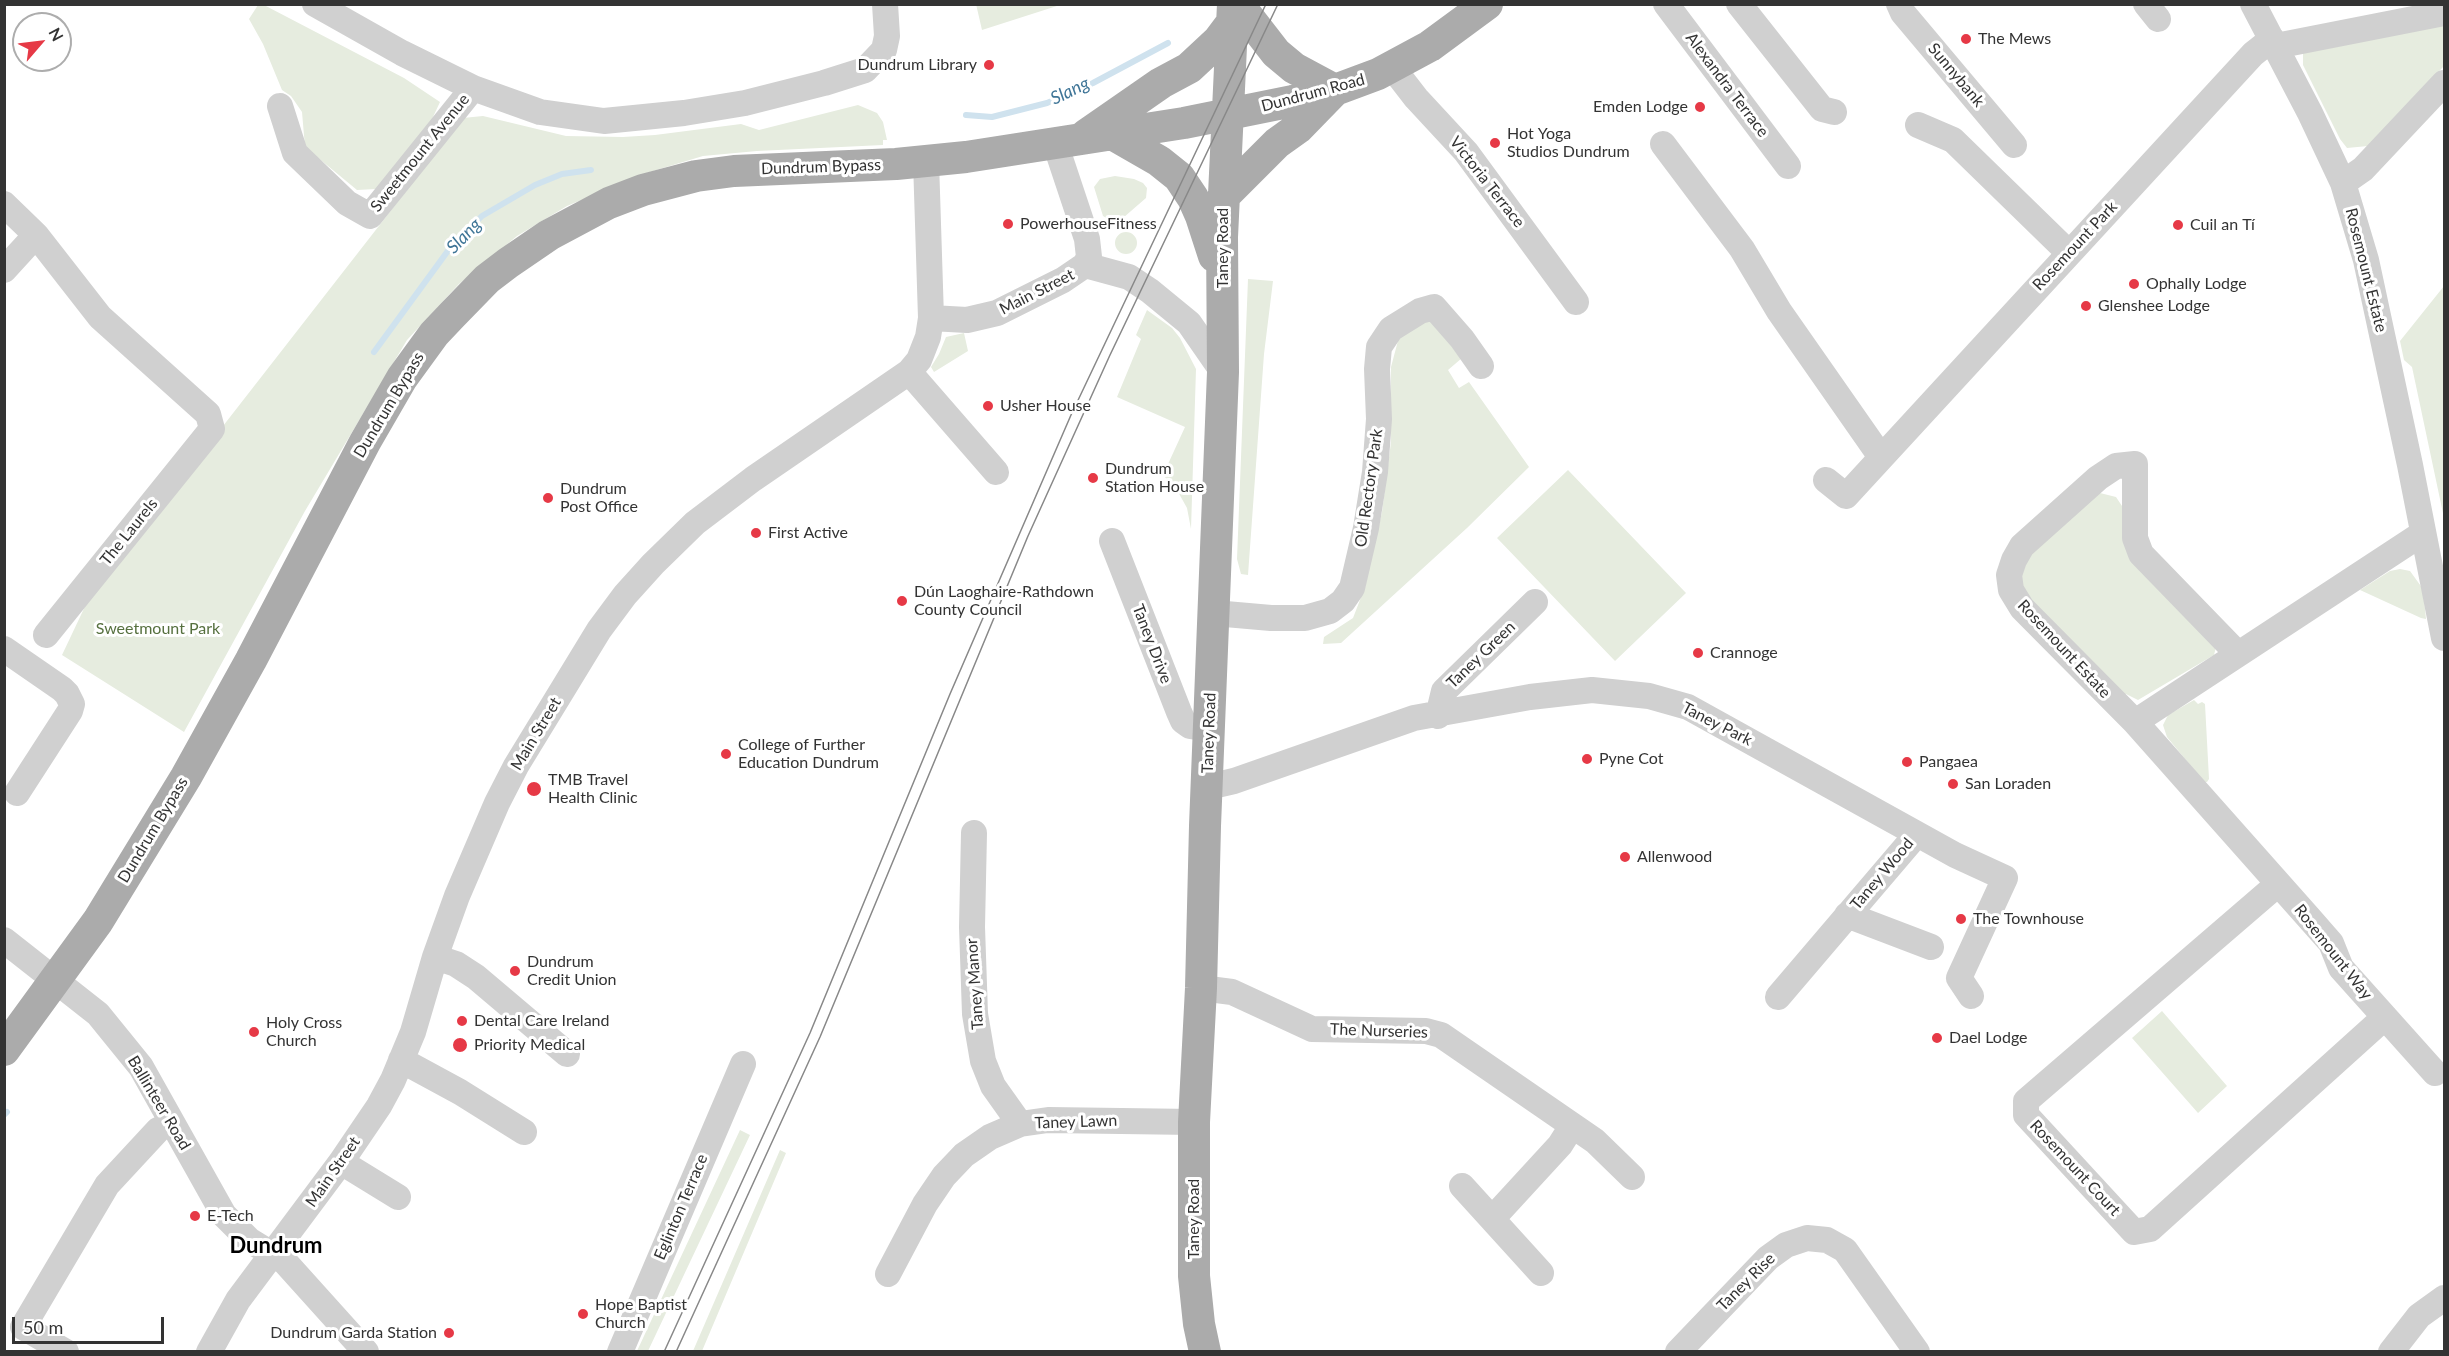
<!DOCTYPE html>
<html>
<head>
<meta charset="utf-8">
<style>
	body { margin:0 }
	#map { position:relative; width:2449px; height:1356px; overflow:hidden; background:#fff; font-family:Lato,sans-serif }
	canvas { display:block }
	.frame { position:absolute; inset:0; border:6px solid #333; pointer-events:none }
	.north { position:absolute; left:12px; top:12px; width:60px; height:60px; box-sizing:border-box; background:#fff; border:2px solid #adadad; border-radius:50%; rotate:62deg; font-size:16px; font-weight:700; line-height:24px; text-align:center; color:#333 }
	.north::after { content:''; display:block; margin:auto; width:21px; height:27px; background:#e63946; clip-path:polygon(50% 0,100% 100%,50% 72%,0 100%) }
	.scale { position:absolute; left:12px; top:1317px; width:152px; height:27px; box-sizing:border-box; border:3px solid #333; border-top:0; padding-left:8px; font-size:18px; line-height:21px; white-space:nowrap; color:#333; -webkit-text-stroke:4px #fff; paint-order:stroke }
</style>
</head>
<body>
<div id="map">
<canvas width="2449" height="1356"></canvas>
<div class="frame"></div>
<div class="north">N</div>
<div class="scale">50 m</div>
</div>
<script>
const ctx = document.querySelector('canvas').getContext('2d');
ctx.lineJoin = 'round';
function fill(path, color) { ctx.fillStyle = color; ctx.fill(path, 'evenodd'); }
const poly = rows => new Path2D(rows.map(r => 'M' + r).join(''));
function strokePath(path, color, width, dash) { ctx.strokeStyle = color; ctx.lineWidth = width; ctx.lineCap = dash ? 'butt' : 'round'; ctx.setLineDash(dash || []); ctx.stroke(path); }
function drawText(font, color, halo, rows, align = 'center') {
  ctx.font = font + ' Lato,sans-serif'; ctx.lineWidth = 6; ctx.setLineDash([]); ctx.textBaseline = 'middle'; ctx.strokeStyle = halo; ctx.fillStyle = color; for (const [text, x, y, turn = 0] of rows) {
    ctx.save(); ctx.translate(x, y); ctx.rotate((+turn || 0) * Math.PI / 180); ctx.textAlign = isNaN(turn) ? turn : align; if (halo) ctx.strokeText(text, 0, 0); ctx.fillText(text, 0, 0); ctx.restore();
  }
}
const green = poly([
	[976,4,1060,4,1060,5,982,30],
	[258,5,264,5,404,78,440,102,426,132,376,189,357,190,305,147,302,112,291,96,282,90,263,44,249,19],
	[2444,19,2444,66,2368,146,2347,148,2340,139,2303,65,2303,52],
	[858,105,877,113,883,122,887,140,883,140,883,145,757,151,703,156,643,174,567,206,517,236,459,284,407,340,305,511,184,732,62,655,89,598,463,118,483,116,566,136,623,137,655,135,741,124,759,130],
	[1115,176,1134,179,1143,183,1147,188,1146,198,1116,224,1103,216,1094,187,1100,179],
	'1115 243a11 11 0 1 1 22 0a11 11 0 1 1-22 0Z',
	[1248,279,1273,281,1264,354,1248,575,1241,574,1237,559],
	[2444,286,2444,518,2412,367,2404,360,2400,341],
	[1147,310,1172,328,1180,338,1196,369,1191,529,1187,508,1177,490,1163,475,1185,427,1117,397,1141,339,1136,335],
	[1432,316,1462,358,1448,370,1459,388,1469,382,1529,467,1467,528,1341,643,1323,644,1324,637,1353,618,1365,587,1382,512,1391,442,1391,367,1399,337],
	[964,333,968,351,934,372,931,367,939,354,946,337],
	[1568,470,1686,593,1615,661,1497,538],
	[2096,492,2116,497,2216,647,2214,655,2138,700,2126,694,2121,698,2027,595,2021,581,2023,564,2033,550],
	[2400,569,2410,571,2423,589,2426,619,2421,618,2360,590,2390,571],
	[2194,700,2198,704,2202,702,2205,704,2209,779,2207,782,2204,782,2167,737,2163,725,2168,715],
	[2162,1011,2227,1086,2198,1113,2132,1038],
	[740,1130,750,1135,648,1351,637,1351],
	[780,1150,786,1153,702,1351,693,1351]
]);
const stream = poly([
	[966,115,992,117,1047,103,1093,83,1168,43],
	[374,352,450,248,482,216,535,185,562,174,591,170],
	[4,1115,7,1112]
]);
const minor = poly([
	[315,4,402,53,473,88,540,112,604,121,684,113,745,103,824,83,865,70,884,50,887,36,885,4],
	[1666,4,1788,166],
	[1739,4,1822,109,1834,112],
	[1899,4,1903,13,2014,145],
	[2146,4,2158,19],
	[2253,4,2310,113,2343,183,2366,260,2410,465,2444,638],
	[2276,46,2444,13],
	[1392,67,1416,98,1466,152,1576,302],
	[280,106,295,153,347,203,370,216,473,88],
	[1918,125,1953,140,2069,253],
	[1663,144,1742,249,1779,311,1881,457],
	[2343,183,2363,169,2444,83],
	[4,204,36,235,100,317,208,414,212,429,46,635],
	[1085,265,1129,277,1150,291,1189,323,1223,372],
	[4,270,36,235],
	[931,318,967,320,997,313,1063,280,1085,265,1089,257,1087,239,1055,143],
	[909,372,996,472],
	[1826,480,1846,496,2253,54,2272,39],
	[1112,541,1179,712,1183,721,1190,726,1209,729],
	[1214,613,1271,618,1305,618,1330,611,1343,601,1352,588,1366,528,1375,472,1379,419,1377,369,1379,347,1391,329,1420,311,1434,307,1462,339,1481,366],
	[4,649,62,689,67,694,72,704,70,711,17,793],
	[2237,653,2141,554,2135,538,2135,464,2116,466,2098,478,2022,546,2014,560,2009,575,2011,590,2022,608,2135,722,2309,918,2331,943,2341,968,2435,1073],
	[1438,716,1444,691,1535,602],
	[2135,722,2423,533],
	[1208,787,1234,781,1414,718,1530,697,1592,690,1649,696,1688,707,1955,855,2005,878,1959,978,1971,996],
	[974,833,972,927,975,1014,983,1061,993,1086,1020,1124],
	[2278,884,2026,1101,2026,1115,2134,1232,2150,1229,2385,1017],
	[1847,915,1931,947],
	[4,940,98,1014,141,1067,224,1215,249,1240,285,1262,366,1352],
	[435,957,456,964,476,977,567,1054],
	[1201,988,1232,992,1312,1029,1426,1031,1441,1035,1595,1141,1632,1177],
	[1778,997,1917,834],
	[401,1060,460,1092,524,1132],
	[341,1162,398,1197],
	[1462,1186,1541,1273],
	[1492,1219,1560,1145,1572,1126],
	[888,1274,925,1204,944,1176,964,1155,990,1137,1020,1124,1048,1120,1194,1122],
	[66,1352,23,1327,107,1185,158,1130],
	[209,1352,238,1300,341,1162,379,1106,393,1080,413,1032,435,957,457,896,497,803,516,766,599,630,625,595,653,564,695,523,753,479,909,372,919,360,928,337,931,318,926,161],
	[620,1352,743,1064],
	[1678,1352,1768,1258,1786,1245,1807,1238,1827,1240,1845,1250,1917,1352],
	[2391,1352,2419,1316,2444,1298]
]);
const major = poly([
	[1238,4,1276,53,1294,68,1335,90],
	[1112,134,1159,161,1179,177,1193,198,1201,216,1214,256],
	[1086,135,1161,83,1189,68,1218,41,1233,21],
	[1223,197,1277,143,1298,128,1335,90],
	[4,1050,98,921,186,777,251,660,365,442,402,378,434,334,452,315,487,279,508,263,549,235,609,203,643,190,696,176,734,171,896,164,966,157,1184,123,1293,101,1335,90,1378,74,1430,46,1487,4],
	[1205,1352,1199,1324,1194,1276,1194,1122,1201,988,1205,826,1223,372,1222,237,1233,4]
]);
const tram = poly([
	[664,1352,810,1033,950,694,1071,415,1266,4],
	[676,1352,820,1037,1028,536,1110,355,1278,4]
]);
const markers = [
	[1966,39,6,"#e63946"],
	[989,65,6,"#e63946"],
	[1700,107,6,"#e63946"],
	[1495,143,6,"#e63946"],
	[1008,224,6,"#e63946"],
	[2178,225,6,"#e63946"],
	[2134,284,6,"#e63946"],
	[2086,306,6,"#e63946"],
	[988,406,6,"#e63946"],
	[1093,478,6,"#e63946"],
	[548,498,6,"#e63946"],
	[756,533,6,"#e63946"],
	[902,601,6,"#e63946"],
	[1698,653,6,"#e63946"],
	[726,754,6,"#e63946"],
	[1587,759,6,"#e63946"],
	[1907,762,6,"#e63946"],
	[1953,784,6,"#e63946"],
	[534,789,8,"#e63946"],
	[1625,857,6,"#e63946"],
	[1961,919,6,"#e63946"],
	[515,971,6,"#e63946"],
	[462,1021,6,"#e63946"],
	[254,1032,6,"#e63946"],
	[1937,1038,6,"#e63946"],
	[460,1045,8,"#e63946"],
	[195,1216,6,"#e63946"],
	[583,1314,6,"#e63946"],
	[449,1333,6,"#e63946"]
];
const poiNames = [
	["The Mews",1978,39],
	["Dundrum Library",977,65,"right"],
	["Emden Lodge",1688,107,"right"],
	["Hot Yoga",1507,134],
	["Studios Dundrum",1507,152],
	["PowerhouseFitness",1020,224],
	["Cuil an Tí",2190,225],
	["Ophally Lodge",2146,284],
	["Glenshee Lodge",2098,306],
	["Usher House",1000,406],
	["Dundrum",1105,469],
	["Station House",1105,487],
	["Dundrum",560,489],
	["Post Office",560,507],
	["First Active",768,533],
	["Dún Laoghaire-Rathdown",914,592],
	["County Council",914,610],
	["Crannoge",1710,653],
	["College of Further",738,745],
	["Education Dundrum",738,763],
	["Pyne Cot",1599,759],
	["Pangaea",1919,762],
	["TMB Travel",548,780],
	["Health Clinic",548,798],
	["San Loraden",1965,784],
	["Allenwood",1637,857],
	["The Townhouse",1973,919],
	["Dundrum",527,962],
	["Credit Union",527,980],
	["Dental Care Ireland",474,1021],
	["Holy Cross",266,1023],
	["Church",266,1041],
	["Dael Lodge",1949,1038],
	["Priority Medical",474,1045],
	["E-Tech",207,1216],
	["Hope Baptist",595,1305],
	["Church",595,1323],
	["Dundrum Garda Station",437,1333,"right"]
];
const streetNames = [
	["Sunnybank",1956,75,50],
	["Alexandra Terrace",1727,85,53],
	["Dundrum Road",1313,93,-15],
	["Sweetmount Avenue",420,153,-51],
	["Dundrum Bypass",821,167,-2],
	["Victoria Terrace",1487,182,52],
	["Rosemount Park",2075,246,-47],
	["Taney Road",1223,248,-90],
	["Rosemount Estate",2366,270,76],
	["Main Street",1037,292,-27],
	["Dundrum Bypass",389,405,-59],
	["Old Rectory Park",1369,488,-82],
	["The Laurels",129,532,-51],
	["Taney Drive",1152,644,69],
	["Rosemount Estate",2064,649,47],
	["Taney Green",1481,655,-44],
	["Taney Park",1717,724,27],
	["Taney Road",1209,733,-88],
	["Main Street",536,734,-59],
	["Dundrum Bypass",153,830,-59],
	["Taney Wood",1882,874,-50],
	["Rosemount Way",2333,952,52],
	["Taney Manor",975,984,-94],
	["The Nurseries",1379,1031,2],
	["Ballinteer Road",159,1103,59],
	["Taney Lawn",1076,1122,-2],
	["Rosemount Court",2075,1168,47],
	["Main Street",333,1172,-55],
	["Eglinton Terrace",681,1207,-67],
	["Taney Road",1194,1219,-90],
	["Taney Rise",1746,1282,-45]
];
const parkNames = [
	["Sweetmount Park",158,629]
];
const waterNames = [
	["Slang",1070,91,-26],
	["Slang",464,236,-46]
];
const districtNames = [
	["Dundrum",276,1246]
];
fill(green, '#e6ecdf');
strokePath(stream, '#cfe2ee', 6);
strokePath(minor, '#d0d0d0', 26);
strokePath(major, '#ababab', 32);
strokePath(tram, '#888', 1.5);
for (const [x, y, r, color] of markers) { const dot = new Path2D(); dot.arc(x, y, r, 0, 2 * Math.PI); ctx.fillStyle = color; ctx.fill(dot); strokePath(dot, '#fff', 2); }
drawText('16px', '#333', '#fff', poiNames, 'left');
drawText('16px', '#333', '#fff', streetNames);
drawText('16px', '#56703f', '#fff', parkNames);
drawText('italic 18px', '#3f7597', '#fff', waterNames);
drawText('bold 22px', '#000', '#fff', districtNames);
</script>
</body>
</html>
